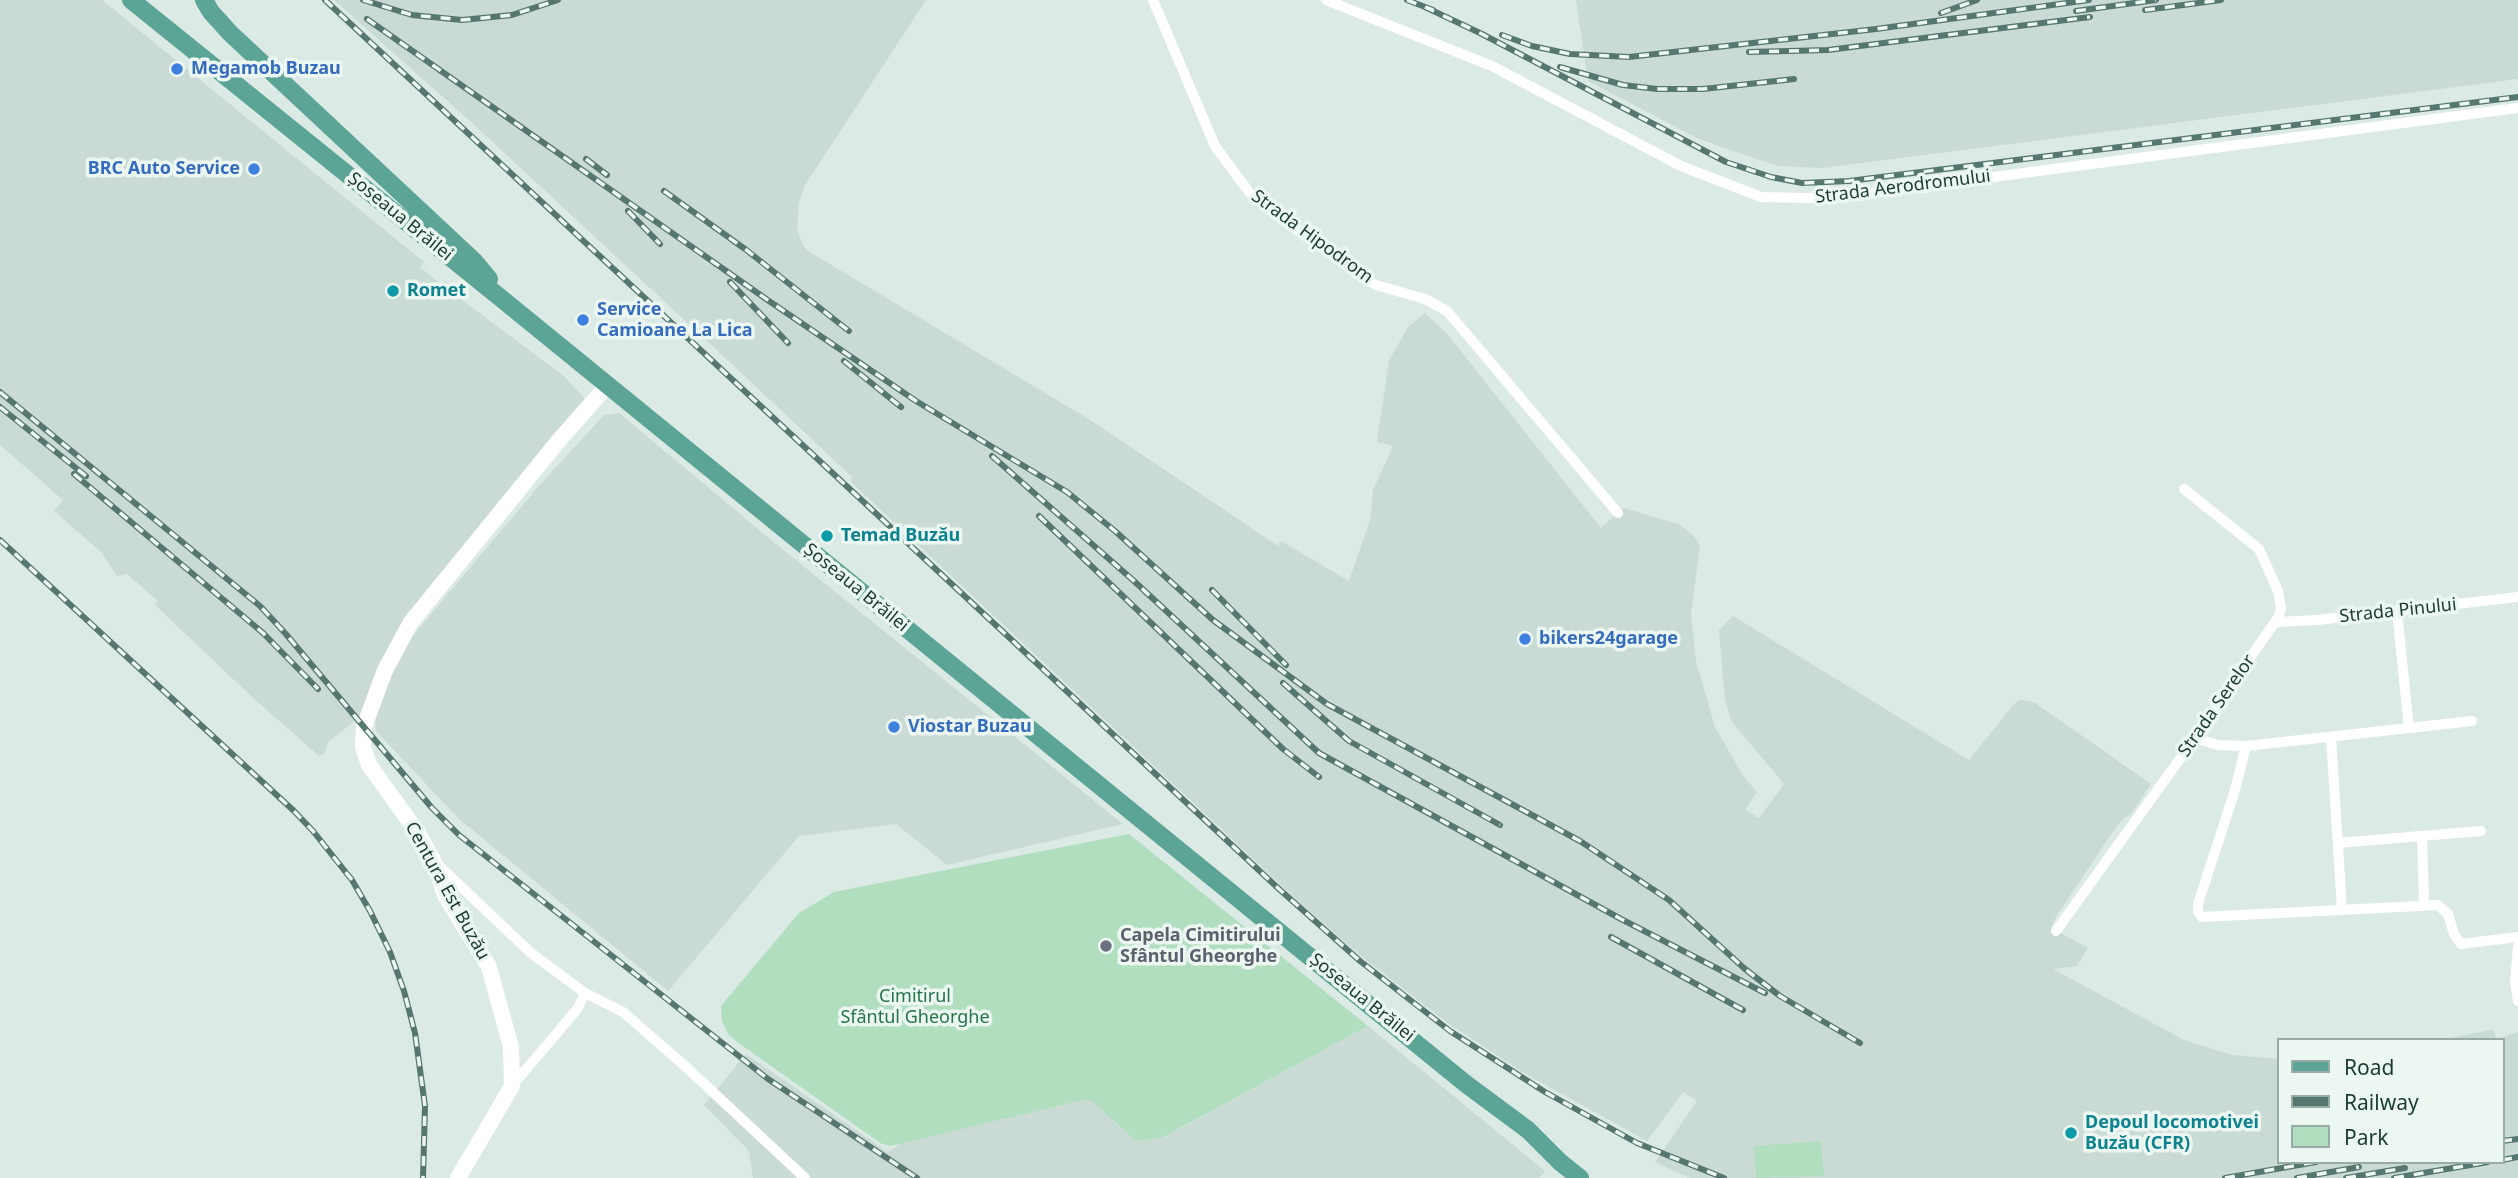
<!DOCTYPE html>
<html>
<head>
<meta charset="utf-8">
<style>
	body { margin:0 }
	#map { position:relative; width:2518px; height:1178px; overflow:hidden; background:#dceae5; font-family:"Noto Sans",sans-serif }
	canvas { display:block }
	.legend { position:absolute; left:2277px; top:1038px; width:228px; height:126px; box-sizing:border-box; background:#ecf7f2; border:2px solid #99aba6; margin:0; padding:9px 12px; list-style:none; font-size:21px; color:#1d3a34 }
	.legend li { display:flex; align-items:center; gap:14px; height:35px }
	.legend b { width:35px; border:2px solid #99aba6 }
</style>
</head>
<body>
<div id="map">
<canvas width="2518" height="1178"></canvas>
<ul class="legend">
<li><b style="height:9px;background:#5ca496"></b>Road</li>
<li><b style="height:9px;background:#567770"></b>Railway</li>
<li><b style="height:19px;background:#b2dec0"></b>Park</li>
</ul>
</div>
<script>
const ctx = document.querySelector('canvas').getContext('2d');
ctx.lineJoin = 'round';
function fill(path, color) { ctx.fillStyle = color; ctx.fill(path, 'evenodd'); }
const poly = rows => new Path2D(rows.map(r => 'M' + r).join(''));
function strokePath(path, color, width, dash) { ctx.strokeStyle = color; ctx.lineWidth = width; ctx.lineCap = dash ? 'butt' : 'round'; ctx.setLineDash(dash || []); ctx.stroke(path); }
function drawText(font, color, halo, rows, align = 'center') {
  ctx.font = font + ' "Noto Sans",sans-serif'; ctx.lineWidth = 7; ctx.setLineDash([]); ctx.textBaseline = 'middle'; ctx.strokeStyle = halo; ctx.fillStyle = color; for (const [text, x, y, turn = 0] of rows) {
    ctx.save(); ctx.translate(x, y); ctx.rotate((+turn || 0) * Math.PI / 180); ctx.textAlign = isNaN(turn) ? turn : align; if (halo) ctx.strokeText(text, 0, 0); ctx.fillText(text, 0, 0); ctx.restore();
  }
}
const built = poly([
	[0,0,102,0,424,262,420,267,441,284,444,281,457,290,454,294,565,377,584,398,589,410,435,594,363,714,327,743,325,753,319,756,252,697,155,605,158,601,127,574,117,576,101,552,54,511,63,500,0,445],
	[334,0,926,0,805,185,799,203,797,229,803,245,808,251,1092,421,1278,546,1281,541,1349,581,1371,517,1373,490,1393,446,1377,442,1389,360,1409,326,1425,313,1448,335,1601,528,1623,508,1678,524,1692,534,1698,542,1700,548,1691,613,1696,661,1715,727,1743,776,1757,792,1745,810,1759,818,1784,784,1732,722,1725,700,1719,630,1733,616,1969,760,2014,704,2020,700,2034,702,2151,784,2130,815,2124,818,2114,830,2056,917,2051,928,2088,948,2077,966,2053,969,2184,1040,2232,1055,2278,1059,2278,1162,2502,1162,2502,1040,2438,1040,2493,1030,2497,1039,2518,1032,2518,1178,1690,1178,1655,1162,1697,1101,1683,1092,1647,1141,1522,1072,1449,1024,1362,957,1299,902,851,482,852,477,735,367,471,122],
	[1576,0,2518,0,2518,79,1823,168,1777,166,1699,139,1588,81],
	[619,413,776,544,1123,824,947,865,896,824,799,836,668,991,458,818,376,731,375,720,391,677,412,637,538,487,604,415],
	[1368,1026,1545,1171,1539,1178,753,1178,749,1151,704,1105,746,1054,888,1152,902,1143,1083,1100,1092,1101,1136,1141,1163,1138]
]);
const green = poly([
	[1129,834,1368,1026,1162,1138,1136,1141,1092,1101,1083,1100,891,1146,882,1144,866,1133,737,1042,728,1034,722,1021,721,1006,799,913,834,892],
	[1821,1141,1824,1176,1756,1178,1754,1146]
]);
const minor = poly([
	[1153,0,1215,146,1249,192,1288,224,1357,273,1376,285,1425,299,1447,311,1618,513],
	[1326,0,1492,66,1681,166,1761,197,1809,198,1864,194,2518,108],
	[2397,612,2409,728],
	[2277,622,2317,620,2518,597],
	[2331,737,2342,909],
	[2195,738,2218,745,2246,746,2472,721],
	[2246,746,2235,790,2198,904,2198,912,2202,917,2438,905,2448,914,2454,934,2461,944,2518,937],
	[2422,836,2424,905],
	[2338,843,2481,831],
	[436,863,531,953,585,993,623,1012,685,1066,805,1178],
	[2056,931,2195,738,2279,616,2281,608,2278,591,2259,549,2184,489],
	[2518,946,2515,982,2518,1001],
	[512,1086,578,1008,585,993]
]);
const secondary = poly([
	[458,1178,512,1086,511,1047,489,967,445,895,433,860,418,833,369,765,363,747,364,727,385,670,411,622,560,439,607,386]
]);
const primary = poly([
	[131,0,497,295,1466,1084,1528,1130,1560,1162,1580,1178],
	[204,0,211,12,230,33,474,261,489,279]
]);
const rail = poly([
	[325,0,1279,889,1360,961,1450,1031,1545,1092,1637,1143,1724,1178],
	[363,0,412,15,462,20,512,15,558,0],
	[1407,0,1433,10],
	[1425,7,1480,33,1726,162,1771,177,1802,183,1849,181,2518,97],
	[2145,10,2221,0],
	[2076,11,2156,0],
	[1941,13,1977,0],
	[367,19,769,301,916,401,1067,492,1115,531,1213,620,1327,704,1580,841,1669,900,1745,969,1780,996,1860,1043],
	[1502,35,1532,46,1570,54,1629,57,1876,29,2089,0],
	[1749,52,1828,50,2090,17],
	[1560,67,1623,85,1657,89,1703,89,1794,79],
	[586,159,607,175],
	[664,191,745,249,849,331],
	[628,211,660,244],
	[730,282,788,343],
	[844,361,901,407],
	[0,392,260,606,285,633,432,808,459,835,768,1079,917,1178],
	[0,407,86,476],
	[992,456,1134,581,1319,753,1621,919,1765,993],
	[74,474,263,633,318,689],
	[1039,516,1283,749,1319,777],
	[0,540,294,811,313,831,352,880,370,911,390,952,404,991,415,1033,425,1106,423,1178],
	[1212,590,1286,665],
	[1283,683,1349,741,1500,825],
	[1611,937,1743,1010],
	[2502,1141,2518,1139],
	[2502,1160,2518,1157],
	[2225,1178,2316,1162],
	[2297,1178,2359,1167],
	[2346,1178,2405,1168],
	[2394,1178,2488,1162]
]);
const markers = [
	[177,69,7,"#3f7fe0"],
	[254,169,7,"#3f7fe0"],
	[393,291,7,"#0f9aa8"],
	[583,320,7,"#3f7fe0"],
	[827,536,7,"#0f9aa8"],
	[1525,639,7,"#3f7fe0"],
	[894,727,7,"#3f7fe0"],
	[1106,946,7,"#6b7280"],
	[2071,1133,7,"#0f9aa8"]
];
const shopNames = [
	["Megamob Buzau",191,69],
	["BRC Auto Service",240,169,"right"],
	["Service",597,310],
	["Camioane La Lica",597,331],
	["bikers24garage",1539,639],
	["Viostar Buzau",908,727]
];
const streetNames = [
	["Strada Aerodromului",1903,187,-7],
	["Șoseaua Brăilei",400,217,39],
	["Strada Hipodrom",1312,237,36],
	["Șoseaua Brăilei",856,588,39],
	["Strada Pinului",2398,611,-6],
	["Strada Serelor",2217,706,-55],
	["Centura Est Buzău",447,891,61],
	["Șoseaua Brăilei",1362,998,39]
];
const cultureNames = [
	["Romet",407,291],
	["Temad Buzău",841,536],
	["Depoul locomotivei",2085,1123],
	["Buzău (CFR)",2085,1144]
];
const worshipNames = [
	["Capela Cimitirului",1120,936],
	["Sfântul Gheorghe",1120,957]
];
const parkNames = [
	["Cimitirul",915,997],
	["Sfântul Gheorghe",915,1018]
];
fill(built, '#cadad4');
fill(green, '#b2dec0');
strokePath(minor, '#fff', 10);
strokePath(secondary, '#fff', 16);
strokePath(primary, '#5ca496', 18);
strokePath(rail, '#567770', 6);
strokePath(rail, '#ecf7f2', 3.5, [10]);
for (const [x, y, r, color] of markers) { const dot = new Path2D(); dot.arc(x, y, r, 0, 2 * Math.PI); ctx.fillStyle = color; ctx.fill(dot); strokePath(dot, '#ecf7f2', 2.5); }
drawText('bold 18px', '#366cbe', '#ecf7f2', shopNames, 'left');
drawText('18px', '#1d3a34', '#ecf7f2', streetNames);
drawText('bold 18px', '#0d838f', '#ecf7f2', cultureNames, 'left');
drawText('bold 18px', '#5b616d', '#ecf7f2', worshipNames, 'left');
drawText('18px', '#247448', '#ecf7f2', parkNames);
</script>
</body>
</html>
